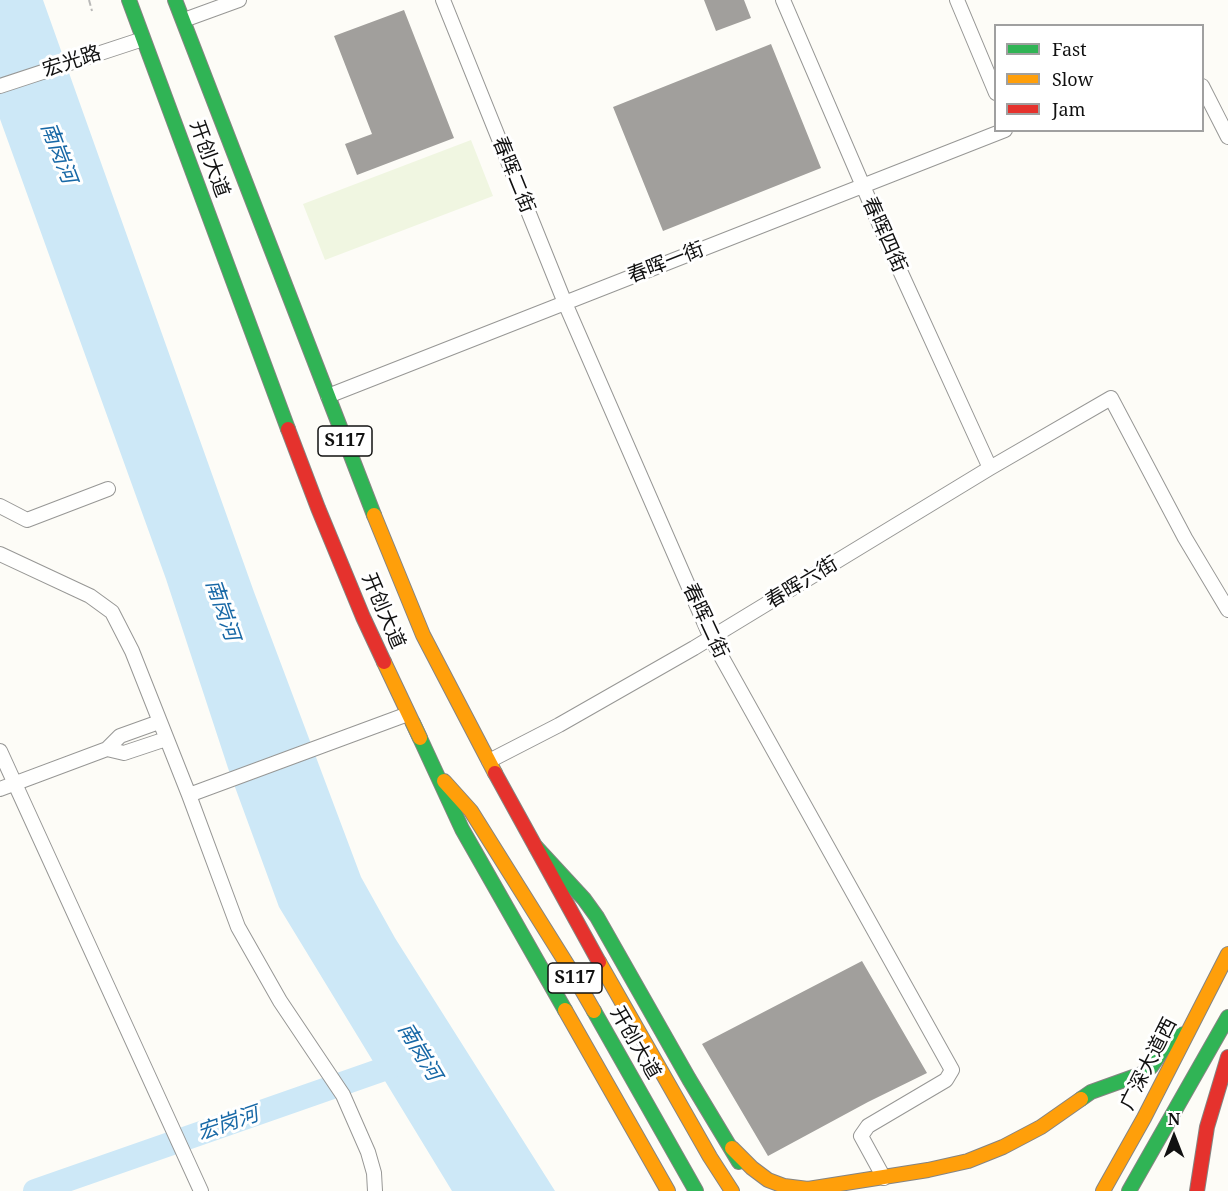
<!DOCTYPE html>
<html>
<head>
<meta charset="utf-8">
<style>
	body { margin:0 }
	#map { position:relative; width:1228px; height:1191px; overflow:hidden; background:#fdfcf7; font-family:"Noto Serif",serif }
	canvas { display:block }
	.legend { position:absolute; left:994px; top:24px; width:210px; height:108px; box-sizing:border-box; background:#fff; border:2px solid #a0a0a0; margin:0; padding:8px 10px; list-style:none; font-size:18px; color:#111 }
	.legend li { display:flex; align-items:center; gap:12px; height:30px }
	.legend b { width:30px; border:2px solid #a0a0a0 }
	.north { position:absolute; left:1144px; top:1107px; width:60px; height:60px; -webkit-text-stroke:4px #fff; paint-order:stroke; rotate:0deg; font-size:16px; font-weight:700; line-height:24px; text-align:center; color:#111 }
	.north::after { content:''; display:block; margin:auto; width:21px; height:27px; background:#111; clip-path:polygon(50% 0,100% 100%,50% 72%,0 100%) }
</style>
</head>
<body>
<div id="map">
<canvas width="1228" height="1191"></canvas>
<ul class="legend">
<li><b style="height:8px;background:#30b455"></b>Fast</li>
<li><b style="height:8px;background:#ff9f0a"></b>Slow</li>
<li><b style="height:8px;background:#e5322d"></b>Jam</li>
</ul>
<div class="north">N</div>
</div>
<script>
const ctx = document.querySelector('canvas').getContext('2d');
ctx.lineJoin = 'round';
function fill(path, color) { ctx.fillStyle = color; ctx.fill(path, 'evenodd'); }
const poly = rows => new Path2D(rows.map(r => 'M' + r).join(''));
function strokePath(path, color, width, dash) { ctx.strokeStyle = color; ctx.lineWidth = width; ctx.lineCap = dash ? 'butt' : 'round'; ctx.setLineDash(dash || []); ctx.stroke(path); }
function drawText(font, color, halo, rows, align = 'center') {
  ctx.font = font + ' "Noto Serif","Noto Sans SC",serif'; ctx.lineWidth = 6; ctx.setLineDash([]); ctx.textBaseline = 'middle'; ctx.strokeStyle = halo; ctx.fillStyle = color; for (const [text, x, y, turn = 0] of rows) {
    ctx.save(); ctx.translate(x, y); ctx.rotate((+turn || 0) * Math.PI / 180); ctx.textAlign = isNaN(turn) ? turn : align; if (halo) ctx.strokeText(text, 0, 0); ctx.fillText(text, 0, 0); ctx.restore();
  }
}
const pitch = poly([
	[471,140,493,196,325,260,303,204]
]);
const water = poly([
	[0,0,43,0,254,592,361,877,395,938,555,1191,452,1191,279,907,228,768,166,579,0,119]
]);
const river = poly([
	[35,1191,410,1060]
]);
const building = poly([
	[704,0,744,0,751,18,716,31],
	[404,10,454,138,357,175,345,144,372,134,334,36],
	[771,44,821,168,663,231,613,107],
	[862,961,927,1073,868,1102,768,1156,702,1044]
]);
const path = poly([
	[89,0,92,11]
]);
const street = poly([
	[443,0,565,303,711,638,952,1070,946,1080,868,1126,861,1136,884,1178],
	[783,0,891,251,990,468],
	[957,0,996,93],
	[184,20,239,0],
	[0,86,143,39],
	[1202,86,1228,137],
	[328,396,1005,130],
	[0,506,27,520,108,489],
	[0,554,90,596,112,612,132,651,189,795,238,927,280,1001,343,1095,368,1152,374,1173,375,1191],
	[107,749,124,753,166,739],
	[0,751,201,1191],
	[489,761,559,725,694,648,990,468,1111,398,1185,538,1228,610],
	[0,789,107,749,120,736,159,722],
	[189,795,408,714]
]);
const fast = poly([
	[129,0,288,429],
	[175,0,374,515],
	[413,723,462,829,565,1010],
	[536,847,584,899,597,917,689,1079,739,1162],
	[594,1011,696,1191],
	[1081,1099,1091,1092,1144,1073,1151,1067,1168,1042,1175,1037,1187,1033],
	[1129,1191,1228,1017]
]);
const slow = poly([
	[374,515,423,635,495,773],
	[384,662,420,738],
	[444,781,471,811,568,966,594,1011],
	[599,962,710,1157,732,1191],
	[565,1010,668,1191],
	[732,1148,752,1168,768,1180,784,1186,808,1189,928,1170,968,1161,1003,1147,1041,1127,1081,1099],
	[1103,1191,1144,1118,1228,954]
]);
const jam = poly([
	[288,429,318,508,363,617,384,662],
	[495,773,599,962],
	[1197,1191,1207,1127,1228,1057]
]);
const shields = [
	[345,441,54],
	[575,978,54]
];
const shieldNames = [
	["S117",345,441],
	["S117",575,978]
];
const streetNames = [
	["宏光路",72,62,-18],
	["开创大道",209,159,70],
	["春晖二街",513,175,68],
	["春晖四街",884,235,66],
	["春晖一街",666,263,-21],
	["春晖六街",802,583,-31],
	["开创大道",383,611,67],
	["春晖二街",705,621,65],
	["开创大道",635,1043,60],
	["广深大道西",1149,1064,-63]
];
const waterNames = [
	["南岗河",58,153,69],
	["南岗河",222,610,71],
	["南岗河",419,1052,59],
	["宏岗河",228,1124,-19]
];
fill(pitch, '#f0f6e1');
fill(water, '#cde8f7');
strokePath(river, '#cde8f7', 24);
fill(building, '#a19f9c');
strokePath(street, '#979795', 16);
strokePath(fast, '#858482', 16);
strokePath(slow, '#858482', 16);
strokePath(jam, '#858482', 16);
strokePath(path, '#b9b9b8', 2, [6, 3]);
strokePath(street, '#fffffe', 14);
strokePath(fast, '#30b455', 14);
strokePath(slow, '#ff9f0a', 14);
strokePath(jam, '#e5322d', 14);
for (const [x, y, w] of shields) { const box = new Path2D(); box.roundRect(x - w / 2, y - 15, w, 30, 4.5); ctx.fillStyle = '#fff'; ctx.fill(box); strokePath(box, '#111', 1.5); }
drawText('bold 18px', '#111', null, shieldNames);
drawText('20px', '#111', '#fff', streetNames);
drawText('italic 21px', '#1768a6', '#fff', waterNames);
</script>
</body>
</html>
